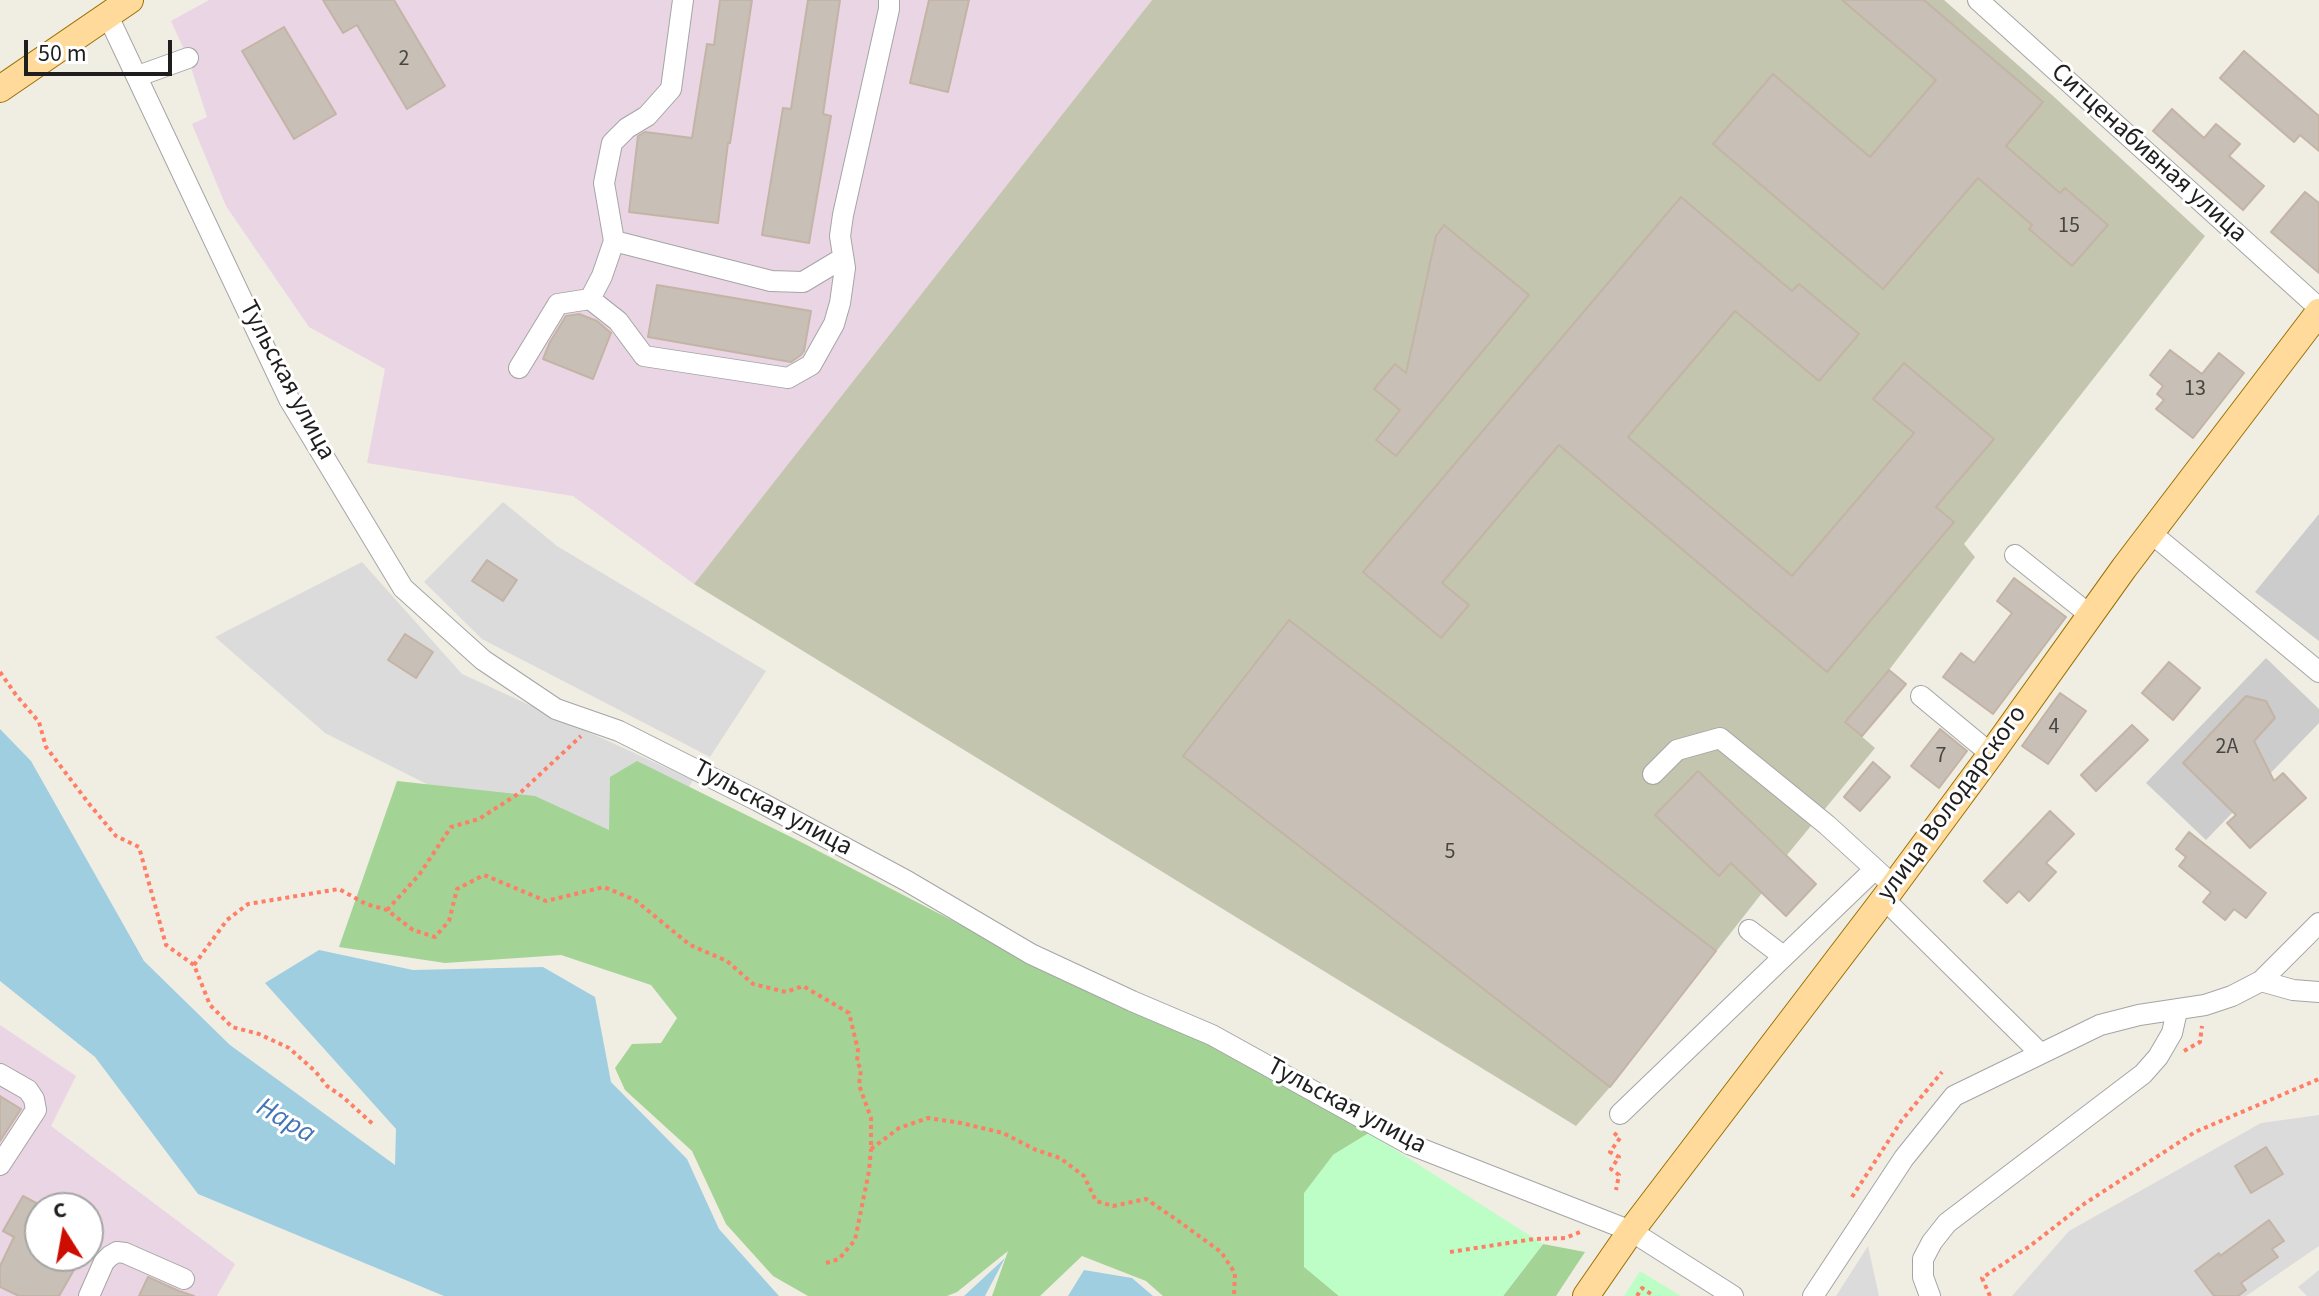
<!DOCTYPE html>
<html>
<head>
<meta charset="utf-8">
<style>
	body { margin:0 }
	#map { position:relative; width:2319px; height:1296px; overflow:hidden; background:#f0ede3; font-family:"Source Sans 3",sans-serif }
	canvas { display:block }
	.north { position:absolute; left:24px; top:1192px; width:80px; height:80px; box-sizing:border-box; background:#fff; border:2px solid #a5a5a5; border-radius:50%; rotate:349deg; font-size:22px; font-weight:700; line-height:32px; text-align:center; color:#1e1e1e }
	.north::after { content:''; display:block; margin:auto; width:28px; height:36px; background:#cd0d00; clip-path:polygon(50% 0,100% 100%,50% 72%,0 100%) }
	.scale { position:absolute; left:24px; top:40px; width:148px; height:36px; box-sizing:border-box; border:4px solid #1e1e1e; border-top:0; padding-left:10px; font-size:24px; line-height:28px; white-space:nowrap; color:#1e1e1e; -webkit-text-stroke:6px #fff; paint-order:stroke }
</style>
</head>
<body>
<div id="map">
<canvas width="2319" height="1296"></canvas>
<div class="north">С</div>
<div class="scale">50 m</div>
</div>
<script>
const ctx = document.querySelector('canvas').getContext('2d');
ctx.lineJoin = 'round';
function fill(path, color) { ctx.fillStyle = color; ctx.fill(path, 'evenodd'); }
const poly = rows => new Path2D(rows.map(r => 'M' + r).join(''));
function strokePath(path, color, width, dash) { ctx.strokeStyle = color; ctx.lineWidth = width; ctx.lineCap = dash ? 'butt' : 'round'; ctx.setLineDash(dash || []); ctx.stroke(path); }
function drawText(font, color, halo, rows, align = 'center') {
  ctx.font = font + ' "Source Sans 3",sans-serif'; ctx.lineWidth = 6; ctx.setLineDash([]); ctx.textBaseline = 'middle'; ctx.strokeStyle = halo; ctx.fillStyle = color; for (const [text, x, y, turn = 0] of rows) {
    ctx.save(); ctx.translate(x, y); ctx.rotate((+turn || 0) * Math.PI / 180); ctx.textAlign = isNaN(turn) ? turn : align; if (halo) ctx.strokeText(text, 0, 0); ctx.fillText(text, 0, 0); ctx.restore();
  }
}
const residential = poly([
	[503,502,557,546,766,671,710,757,482,639,424,582],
	[362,562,462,674,693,780,632,887,325,733,215,637],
	[2319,1115,2319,1246,2246,1296,2012,1296,2069,1231,2261,1123],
	[1868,1246,1879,1296,1836,1296],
	[2319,1270,2319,1296,2307,1296,2298,1287]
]);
const industrial = poly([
	[209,0,1152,0,694,584,573,496,367,463,385,369,309,327,226,206,192,124,207,117,188,58,171,21],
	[0,1025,76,1076,51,1126,235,1264,217,1296,0,1296],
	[40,1208,88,1208,88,1256,40,1256]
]);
const religious = poly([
	[2319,514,2319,641,2255,592],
	[2266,658,2319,709,2319,723,2206,840,2146,783]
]);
const construction = poly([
	[1152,0,1944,0,2052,95,2205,236,1964,544,1975,557,1889,670,1845,722,1875,748,1787,855,1698,771,1656,815,1719,875,1731,863,1762,893,1610,1087,1576,1126,694,584]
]);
const forest = poly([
	[637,761,801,842,1119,1007,1233,1053,1369,1133,1333,1155,1305,1267,1339,1296,1163,1296,1146,1281,1082,1256,1040,1296,992,1296,1008,1251,957,1292,947,1296,808,1296,773,1276,726,1224,692,1151,625,1090,615,1068,632,1044,661,1043,677,1018,651,985,561,955,445,963,339,947,397,781,535,796,609,830,610,777],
	[1543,1244,1585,1252,1556,1296,1503,1296]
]);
const park = poly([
	[1369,1133,1543,1244,1503,1296,1339,1296,1304,1267,1304,1193,1333,1155],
	[1640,1271,1681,1296,1624,1296]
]);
const water = poly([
	[0,729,31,761,144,961,230,1045,395,1165,396,1129,265,983,319,950,413,970,543,967,595,997,611,1082,687,1159,719,1229,779,1296,444,1296,198,1194,95,1057,0,981],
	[1005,1258,985,1296,964,1296],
	[1084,1270,1132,1278,1153,1296,1068,1296]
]);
const building = poly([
	[323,0,394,0,445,86,407,109,357,25,343,33,323,0],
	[720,0,752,0,730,143,728,143,718,223,629,212,638,136,645,132,692,138,707,44,714,45,720,0],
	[808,0,840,0,823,114,831,116,809,243,762,235,783,108,791,109,808,0],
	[929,0,969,0,948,92,910,83,929,0],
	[1842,0,1924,0,2043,102,2006,146,2060,193,2065,188,2108,225,2072,266,2029,229,2032,225,1978,178,1883,289,1713,144,1773,74,1870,157,1936,80,1842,0],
	[284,27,336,114,294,139,242,51,284,27],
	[2244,51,2319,116,2319,151,2300,135,2294,142,2220,78,2244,51],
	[2172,109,2204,138,2216,124,2240,144,2229,156,2264,186,2243,210,2153,131,2172,109],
	[2305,192,2319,203,2319,273,2271,232,2305,192],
	[1681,197,1792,291,1799,284,1859,334,1819,381,1735,311,1628,437,1792,576,1914,433,1873,399,1904,363,1994,439,1936,507,1954,522,1827,672,1559,445,1442,583,1469,605,1441,638,1363,572,1681,197],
	[1444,225,1529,295,1396,456,1376,440,1400,410,1374,389,1395,364,1406,373,1436,236,1444,225],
	[657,285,811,311,804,351,801,355,791,362,648,337,657,285],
	[579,314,597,321,611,333,593,379,543,359,550,342,566,316,579,314],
	[2170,350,2202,374,2219,353,2244,373,2193,438,2156,409,2164,400,2157,394,2163,386,2150,375,2170,350],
	[487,560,517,580,503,601,472,581,487,560],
	[2014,578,2066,617,1993,714,1943,677,1961,653,1974,663,2012,613,1997,601,2014,578],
	[1289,620,1716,951,1610,1087,1183,756,1289,620],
	[405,634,433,652,416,678,388,660,405,634],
	[2169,662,2200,688,2173,720,2142,693,2169,662],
	[1889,670,1906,684,1862,736,1845,722,1889,670],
	[2060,693,2086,711,2048,764,2022,746,2060,693],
	[2246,696,2266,701,2275,718,2254,741,2274,781,2283,773,2306,798,2250,848,2227,823,2236,815,2183,763,2246,696],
	[2132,725,2148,740,2096,791,2081,775,2132,725],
	[1940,729,1967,751,1939,788,1911,766,1940,729],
	[1873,762,1890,777,1860,811,1844,797,1873,762],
	[1698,771,1816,884,1786,916,1731,863,1719,876,1655,815,1698,771],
	[2050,811,2074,834,2046,863,2056,872,2029,901,2019,891,2007,903,1984,881,2050,811],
	[2189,832,2266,893,2246,918,2234,909,2225,920,2203,902,2211,892,2179,866,2186,857,2176,849,2189,832],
	[0,1096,21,1109,0,1141,0,1096],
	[2266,1147,2283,1174,2251,1193,2235,1166,2266,1147],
	[23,1196,40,1205,40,1256,82,1256,59,1296,19,1296,0,1287,0,1266,14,1237,3,1231,23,1196],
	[2269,1220,2284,1241,2272,1249,2278,1257,2241,1283,2246,1290,2238,1296,2214,1296,2195,1271,2219,1253,2220,1256,2269,1220],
	[148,1277,179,1291,194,1296,139,1296,148,1277]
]);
const path = poly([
	[0,672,16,695,39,722,46,747,90,805,116,836,139,847,166,945,194,965,210,1005,232,1027,259,1034,289,1048,315,1071,327,1086,343,1097,375,1126],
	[387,910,419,875,451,827,479,819,521,792,581,736],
	[194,965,227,920,248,904,339,889,366,904,387,910,413,930,435,937,449,921,457,889,484,875,546,901,604,887,635,900,690,945,727,961,753,984,786,992,803,986,849,1013,858,1050,857,1062,861,1069,859,1085,871,1118,871,1149,899,1128,928,1118,961,1123,1003,1133,1036,1150,1060,1158,1084,1176,1096,1201,1113,1206,1146,1199,1177,1220,1221,1252,1235,1273,1234,1296],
	[2184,1051,2200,1042,2202,1026],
	[1614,1133,1620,1138,1610,1152,1619,1157,1611,1169,1619,1175,1616,1190],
	[1852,1197,1902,1120,1942,1072],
	[1450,1252,1534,1239,1565,1238,1580,1232],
	[826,1263,839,1259,855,1240,869,1171,871,1149],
	[1637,1296,1642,1288,1654,1296],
	[1990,1296,1982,1278,2030,1246,2084,1204,2195,1132,2319,1079]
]);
const minor = poly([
	[1978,0,2319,308],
	[107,14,289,399,403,588,483,660,556,709,619,731,758,801,907,881,1031,954,1132,1001,1212,1035,1409,1144,1631,1231,1733,1296],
	[138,76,188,58],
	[614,241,771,281,803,282,843,258],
	[590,299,618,321,644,356,788,378,811,365,834,324,840,303,845,268,840,236,843,215,889,9,889,0],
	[519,368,558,304,590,299,602,276,614,241,604,183,612,143,627,128,647,116,671,89,683,0],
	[2151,533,2319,672],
	[2015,555,2090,615],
	[1921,696,1991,754],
	[1653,774,1677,750,1720,738,1827,825,1885,878],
	[1884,899,2040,1053],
	[1749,930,1783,956],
	[2261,981,2293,990,2319,992],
	[0,1074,28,1090,34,1099,36,1110,0,1165],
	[1620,1114,1875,869],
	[89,1296,104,1262,110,1256,117,1252,125,1253,184,1279],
	[1813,1296,1904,1158,1954,1096,2100,1025,2139,1015,2205,1005,2232,996,2261,981,2319,923],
	[1930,1296,1923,1277,1923,1259,1932,1242,1947,1223,2143,1074,2158,1057,2172,1033,2177,1011]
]);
const major = poly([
	[0,89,130,0],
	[1586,1296,1631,1231,1884,899,1991,754,2124,568,2319,312]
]);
const numberNames = [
	["2",404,60],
	["15",2069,227],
	["13",2195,390],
	["4",2054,728],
	["2А",2227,748],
	["7",1941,757],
	["5",1450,853]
];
const streetNames = [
	["Ситценабивная улица",2148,154,42],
	["Тульская улица",286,381,62],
	["улица Володарского",1953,804,-54],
	["Тульская улица",772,809,28],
	["Тульская улица",1346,1107,28]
];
const waterNames = [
	["Нара",285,1122,30]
];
fill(residential, '#dcdbdb');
fill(industrial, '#ead5e4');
fill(religious, '#ccc');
fill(construction, '#c4c5ae');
fill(forest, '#a3d395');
fill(park, '#bdfec6');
fill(water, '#a0cee1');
fill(building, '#c8bfb6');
strokePath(building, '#c3b4a5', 2);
strokePath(minor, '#a5a5a5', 22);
strokePath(major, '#997000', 28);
strokePath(path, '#ff7f66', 4, [4, 4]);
strokePath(minor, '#fff', 20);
strokePath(major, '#ffda9a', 26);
drawText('22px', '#484644', null, numberNames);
drawText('26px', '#1e1e1e', '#fff', streetNames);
drawText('italic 28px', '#4375b6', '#fff', waterNames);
</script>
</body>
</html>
